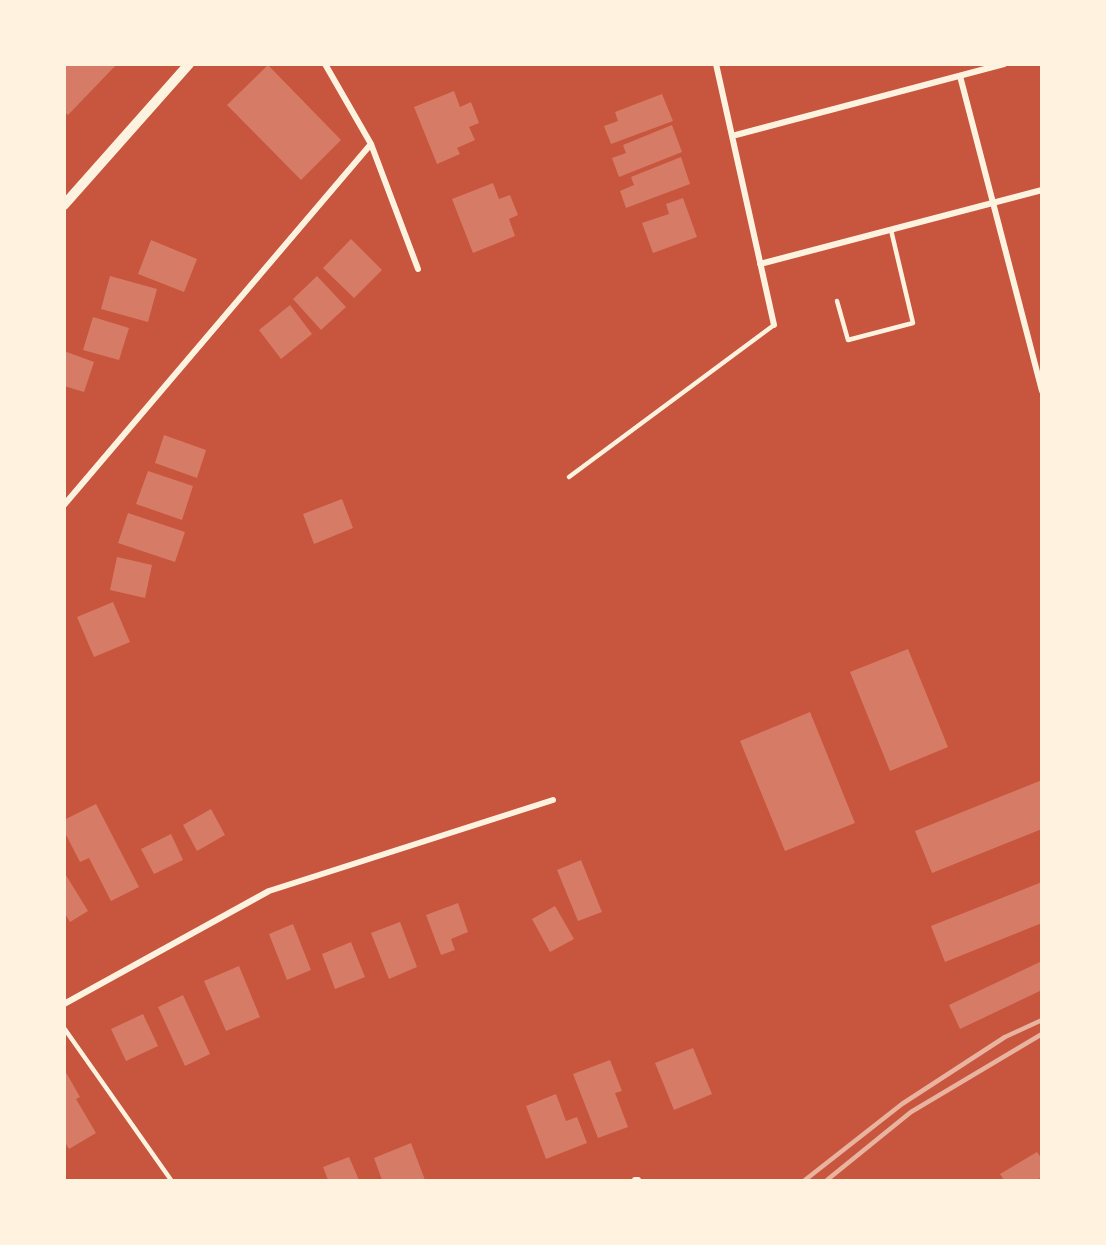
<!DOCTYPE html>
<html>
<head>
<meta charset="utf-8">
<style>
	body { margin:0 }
	#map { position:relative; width:1106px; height:1245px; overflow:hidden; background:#c8553d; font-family:"Roboto Condensed",sans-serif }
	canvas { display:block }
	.frame { position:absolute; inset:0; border:66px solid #fff3e0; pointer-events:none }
</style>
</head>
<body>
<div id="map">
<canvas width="1106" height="1245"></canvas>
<div class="frame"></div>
</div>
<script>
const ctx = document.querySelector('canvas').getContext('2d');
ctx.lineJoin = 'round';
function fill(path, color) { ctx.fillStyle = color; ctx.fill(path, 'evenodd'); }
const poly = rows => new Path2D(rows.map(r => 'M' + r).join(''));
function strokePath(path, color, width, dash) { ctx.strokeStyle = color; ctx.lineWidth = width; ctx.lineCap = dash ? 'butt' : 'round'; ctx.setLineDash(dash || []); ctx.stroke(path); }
const building = poly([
	[64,64,117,64,68,115,64,112],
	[268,65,341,140,301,180,227,105],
	[454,91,460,107,471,102,479,123,469,127,475,140,457,148,460,154,437,164,414,107],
	[662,94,673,121,611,144,604,126,618,121,615,112],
	[672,125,682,152,619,177,612,158,626,153,623,145],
	[681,157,690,184,626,208,620,191,634,185,631,177],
	[493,183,499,199,510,195,518,215,509,219,515,236,473,253,452,199],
	[683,198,697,237,653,253,642,223,669,214,666,204],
	[351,239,382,270,354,298,323,268],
	[151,240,197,259,184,292,138,274],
	[110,276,157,289,148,322,101,309],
	[317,276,346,307,321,330,293,299],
	[290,305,312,334,281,359,259,330],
	[93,317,129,328,119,360,83,350],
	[64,351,94,362,84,392,64,386],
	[164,435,206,450,197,478,155,463],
	[148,471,193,486,182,520,136,504],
	[342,499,353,528,314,544,303,514],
	[128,513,185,532,175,562,118,543],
	[117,557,152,565,145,598,110,590],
	[113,602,130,642,94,657,77,617],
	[908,649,948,747,890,771,850,672],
	[810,712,855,823,785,851,740,741],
	[1042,780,1042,829,932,873,915,831],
	[96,804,139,887,111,901,89,858,80,862,64,831,64,820],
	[211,809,225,835,197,851,183,825],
	[171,834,183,860,154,874,141,849],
	[581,860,602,912,578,921,557,870],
	[64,872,88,911,70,922,64,912],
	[1042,882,1042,923,945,962,931,926],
	[458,903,468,932,451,939,455,950,441,955,426,915],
	[555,906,574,939,550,952,532,919],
	[400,922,417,967,389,979,371,933],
	[293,924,311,970,287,980,269,934],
	[351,942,365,977,335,989,322,954],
	[1042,961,1042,990,960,1029,949,1005],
	[239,966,260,1017,226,1031,204,981],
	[183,995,210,1054,185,1066,158,1007],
	[143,1014,158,1046,126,1061,111,1029],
	[693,1048,712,1094,674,1110,655,1063],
	[610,1060,622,1091,615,1093,628,1127,598,1138,573,1074],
	[64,1069,80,1097,76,1099,96,1133,69,1149,64,1141],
	[556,1094,566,1121,577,1117,587,1143,546,1159,526,1106],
	[411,1143,425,1180,382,1180,374,1158],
	[1037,1152,1042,1159,1042,1177,1036,1180,1004,1180,1000,1174],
	[349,1157,359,1180,328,1180,323,1167]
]);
const service = poly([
	[837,301,848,340,913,323,891,230],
	[569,477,774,325],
	[64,1028,171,1180]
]);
const minor = poly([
	[325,64,371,144,418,269],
	[716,64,774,325],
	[960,76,1042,391],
	[732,136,1004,64],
	[760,264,1042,190],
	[64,505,371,144],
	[64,1004,269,891,553,800],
	[635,1180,638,1180]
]);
const tertiary = poly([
	[64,205,189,64]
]);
const rail = poly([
	[805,1180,902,1104,1005,1037,1042,1020],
	[827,1180,911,1112,1042,1034]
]);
fill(building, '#d67c66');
strokePath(service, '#fff3e0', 4.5);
strokePath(minor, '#fff3e0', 6);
strokePath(tertiary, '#fff3e0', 10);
strokePath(rail, '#e9b49f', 4.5);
</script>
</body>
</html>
